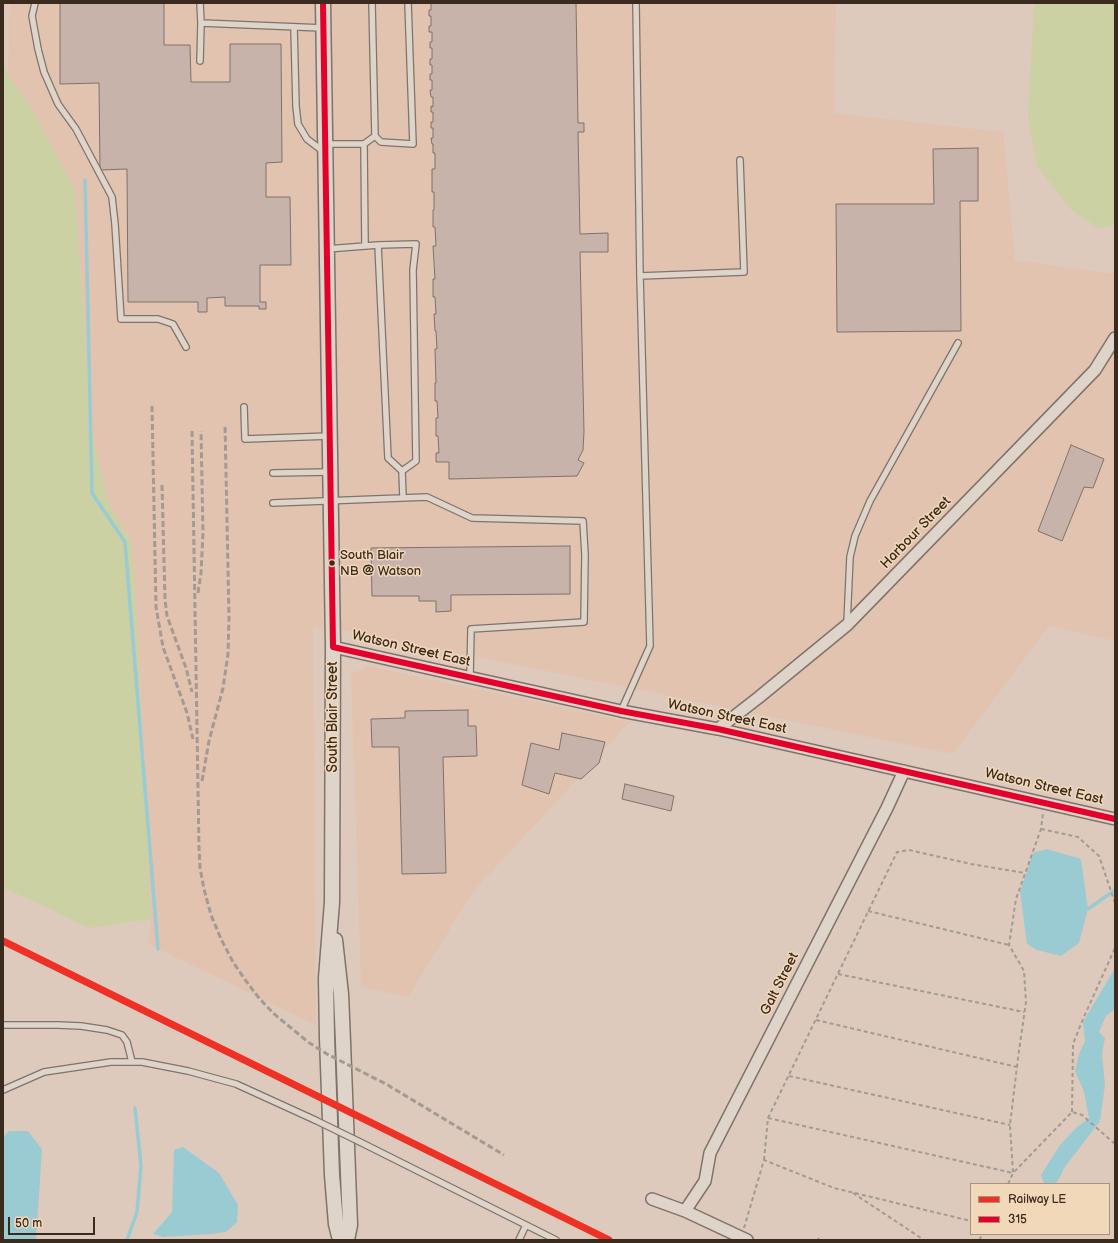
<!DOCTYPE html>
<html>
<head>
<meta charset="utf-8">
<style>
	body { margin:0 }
	#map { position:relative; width:1118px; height:1243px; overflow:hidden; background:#ddcabc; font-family:"Balsamiq Sans",sans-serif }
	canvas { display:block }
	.frame { position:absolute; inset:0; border:4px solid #3b2a1e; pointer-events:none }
	.legend { position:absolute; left:970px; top:1183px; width:140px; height:52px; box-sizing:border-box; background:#f1d8b9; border:1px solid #a8927b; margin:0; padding:5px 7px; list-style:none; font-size:12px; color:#3b2a1e }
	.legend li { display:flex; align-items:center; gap:8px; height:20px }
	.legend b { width:20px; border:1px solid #a8927b }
	.scale { position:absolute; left:8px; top:1217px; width:87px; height:18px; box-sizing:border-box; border:2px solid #3b2a1e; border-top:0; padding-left:5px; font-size:12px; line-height:14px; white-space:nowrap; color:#3b2a1e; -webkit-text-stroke:3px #f1d8b9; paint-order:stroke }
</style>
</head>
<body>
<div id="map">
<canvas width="1118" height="1243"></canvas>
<div class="frame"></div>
<ul class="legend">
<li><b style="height:5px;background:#ee3124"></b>Railway LE</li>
<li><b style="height:5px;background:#e4002b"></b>315</li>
</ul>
<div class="scale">50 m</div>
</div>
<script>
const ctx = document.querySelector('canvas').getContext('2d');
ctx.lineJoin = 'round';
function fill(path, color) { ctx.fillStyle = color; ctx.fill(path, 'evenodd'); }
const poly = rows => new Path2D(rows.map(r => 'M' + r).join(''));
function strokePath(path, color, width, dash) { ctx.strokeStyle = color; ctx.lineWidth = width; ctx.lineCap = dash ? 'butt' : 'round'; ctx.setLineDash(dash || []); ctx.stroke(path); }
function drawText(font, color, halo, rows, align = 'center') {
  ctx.font = font + ' "Balsamiq Sans",sans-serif'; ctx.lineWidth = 3; ctx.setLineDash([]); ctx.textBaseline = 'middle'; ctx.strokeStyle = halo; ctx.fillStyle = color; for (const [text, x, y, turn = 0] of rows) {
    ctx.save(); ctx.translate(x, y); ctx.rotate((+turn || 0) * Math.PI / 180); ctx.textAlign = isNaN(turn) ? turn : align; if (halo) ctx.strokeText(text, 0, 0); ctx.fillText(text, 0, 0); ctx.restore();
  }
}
const built = poly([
	[10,3,836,3,834,113,1003,132,1015,260,1115,274,1115,641,1049,626,953,754,355,632,313,627,316,1025,148,944,151,919,136,603,131,540,110,507,92,433,75,190,32,109,8,75],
	[368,666,630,722,472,893,408,997,361,987,351,674]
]);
const green = poly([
	[1035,3,1115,3,1115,221,1113,226,1098,228,1070,209,1037,166,1028,117,1034,4],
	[3,61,8,75,32,109,75,190,92,433,110,507,131,540,136,603,151,919,88,928,42,905,3,888]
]);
const water = poly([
	[1047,849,1081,859,1088,909,1079,943,1061,956,1037,950,1027,944,1020,892,1033,853],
	[1115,968,1115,1009,1106,1016,1099,1032,1105,1038,1102,1054,1105,1085,1100,1121,1065,1167,1056,1184,1044,1184,1041,1175,1060,1145,1076,1128,1089,1118,1084,1092,1075,1071,1079,1054,1085,1041,1083,1022],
	[9,1131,28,1131,42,1149,36,1240,3,1240,3,1137],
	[183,1147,219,1173,238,1205,237,1222,226,1232,211,1234,163,1237,153,1234,172,1212,174,1150]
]);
const stream = poly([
	[85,180,92,493,125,542,158,949],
	[1088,909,1115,890],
	[127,1240,137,1212,141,1166,135,1108]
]);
const building = poly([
	[60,3,164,3,164,45,190,45,191,82,230,82,230,44,281,44,282,162,266,163,266,197,290,197,291,265,260,265,260,302,266,302,266,309,259,309,259,306,225,306,225,297,207,298,207,312,198,312,198,302,128,302,127,169,100,170,99,83,60,84,60,3],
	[431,3,576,3,578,123,584,123,584,132,578,132,580,234,608,233,608,252,580,252,584,432,583,450,578,460,584,463,577,476,449,479,449,462,436,462,436,453,439,453,438,436,436,436,436,418,438,418,437,401,435,401,435,383,436,383,435,349,437,349,436,331,435,331,434,314,436,314,435,297,433,297,433,279,435,279,433,246,436,246,435,227,433,227,433,210,434,210,434,192,432,192,432,169,435,169,435,153,433,153,433,144,432,144,431,138,433,138,433,128,431,128,431,122,433,122,433,112,431,112,431,106,433,107,433,97,431,97,430,90,432,90,432,80,430,80,430,74,432,74,432,65,430,65,430,59,432,59,432,48,430,48,430,42,432,42,432,32,429,32,429,26,431,26,431,16,429,16,429,10,431,10,431,3],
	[978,148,978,201,960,201,961,331,837,332,836,204,934,204,933,149,978,148],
	[1071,445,1104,459,1093,488,1084,487,1062,541,1038,531,1071,445],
	[570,546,570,594,451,595,451,611,436,612,436,601,419,601,419,596,372,596,371,548,570,546],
	[468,710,468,726,476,726,477,756,443,757,446,873,402,874,399,747,372,747,371,719,405,718,405,711,468,710],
	[562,733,605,742,599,763,581,779,555,773,549,794,522,785,531,743,559,750,562,733],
	[625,784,674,796,671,811,622,799,625,784]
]);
const path = poly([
	[1041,829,1078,837,1099,856,1115,903],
	[868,911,1009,945],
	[838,974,1024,1012],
	[816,1020,1017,1067],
	[789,1076,1010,1125],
	[1072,1112,1073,1044,1083,1019,1115,948],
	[768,1118,1013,1173,1010,1125,1018,1058,1026,1002,1024,971,1009,945,1016,899,1041,829,1043,813],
	[764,1160,768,1118,897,852,909,850,971,864,1025,873],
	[1008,1184,1013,1173,1072,1112,1082,1115,1115,1144],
	[853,1193,924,1240],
	[744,1228,764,1160,834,1188,971,1221],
	[818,1240,819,1238],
	[979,1240,983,1234]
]);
const service = poly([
	[35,3,32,16,38,49,44,72,58,104,76,129,112,197,115,224,121,319,158,319,173,324,186,347],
	[200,3,201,23],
	[372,3,375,136,381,142,413,144,408,3],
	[294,27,296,106,298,124,307,139,324,152],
	[200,61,201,23,323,28],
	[325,144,364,144,365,246],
	[364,144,375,136],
	[378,245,416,244,413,270,416,461,402,471],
	[327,249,378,245,388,458,402,471,403,497],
	[640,276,744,272,740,160],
	[244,407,245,439,330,436],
	[273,473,330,472],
	[273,503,427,497,472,518,583,521,585,555,584,622,471,629,470,677],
	[847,623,850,557,855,536,870,501,958,343],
	[621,711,650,646,640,276,636,3],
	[3,1025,58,1025,81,1026,107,1030,122,1035,127,1042,132,1062],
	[3,1090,44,1072,111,1062,142,1062,188,1071,236,1084,315,1120],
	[360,1142,556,1240],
	[519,1240,526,1225]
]);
const minor = poly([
	[333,647,621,711,718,729,1115,819],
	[718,729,758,698,847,625,1095,370,1115,338],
	[652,1199,685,1211,747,1240],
	[685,1211,705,1181,710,1153,887,808,904,771]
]);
const tertiary = poly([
	[323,3,333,647,332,902,326,978,327,1038,332,1175,336,1224,340,1240],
	[335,940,341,994,343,1042,350,1225,347,1240]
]);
const rail = poly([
	[152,406,156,607,163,647,187,713,193,739],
	[192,431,199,848,200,868,204,889,211,915,221,939,233,962,246,981,259,998,273,1013,308,1042,327,1054,386,1084,504,1155],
	[162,485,165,599,167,616,186,668,192,692],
	[198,593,201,573,203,533,201,431],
	[202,781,209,741,223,688,228,654,229,618,225,424]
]);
const serviceBridge = poly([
	[315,1120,360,1142]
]);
const bus1 = poly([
	[323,3,333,647,621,711,718,729,1115,819]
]);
const rail1 = poly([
	[3,941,609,1240]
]);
const markers = [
	[332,563,3.5,"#3b2a1e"]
];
const busNames = [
	["South Blair",340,556],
	["NB @ Watson",340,572]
];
const streetNames = [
	["Harbour Street",916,533,-46],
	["Watson Street East",411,649,13],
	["South Blair Street",333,717,-90],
	["Watson Street East",727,717,12],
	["Watson Street East",1044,787,13],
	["Galt Street",780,984,-63]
];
fill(built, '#e2c3b0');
fill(green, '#ccd1a3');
fill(water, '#9acbd2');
strokePath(stream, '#9acbd2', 3.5);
fill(building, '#c7b3aa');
strokePath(building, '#7f736a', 1);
strokePath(service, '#7f736a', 8);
strokePath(minor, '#7f736a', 14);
strokePath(tertiary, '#7f736a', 17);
strokePath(path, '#a39a92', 2, [4, 3]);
strokePath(service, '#dfd4c9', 5.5);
strokePath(minor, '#dfd4c9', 11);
strokePath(tertiary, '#dfd4c9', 14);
strokePath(rail, '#a39a92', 3, [6, 3]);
strokePath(serviceBridge, '#7f736a', 8, []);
strokePath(serviceBridge, '#dfd4c9', 5.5);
strokePath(bus1, '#e4002b', 6);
strokePath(rail1, '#ee3124', 7);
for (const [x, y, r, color] of markers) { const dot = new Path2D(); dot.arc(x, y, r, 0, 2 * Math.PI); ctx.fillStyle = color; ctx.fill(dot); strokePath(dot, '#f1d8b9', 1.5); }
drawText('13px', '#3b2a1e', '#f1d8b9', busNames, 'left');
drawText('14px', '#3b2a1e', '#f1d8b9', streetNames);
</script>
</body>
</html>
